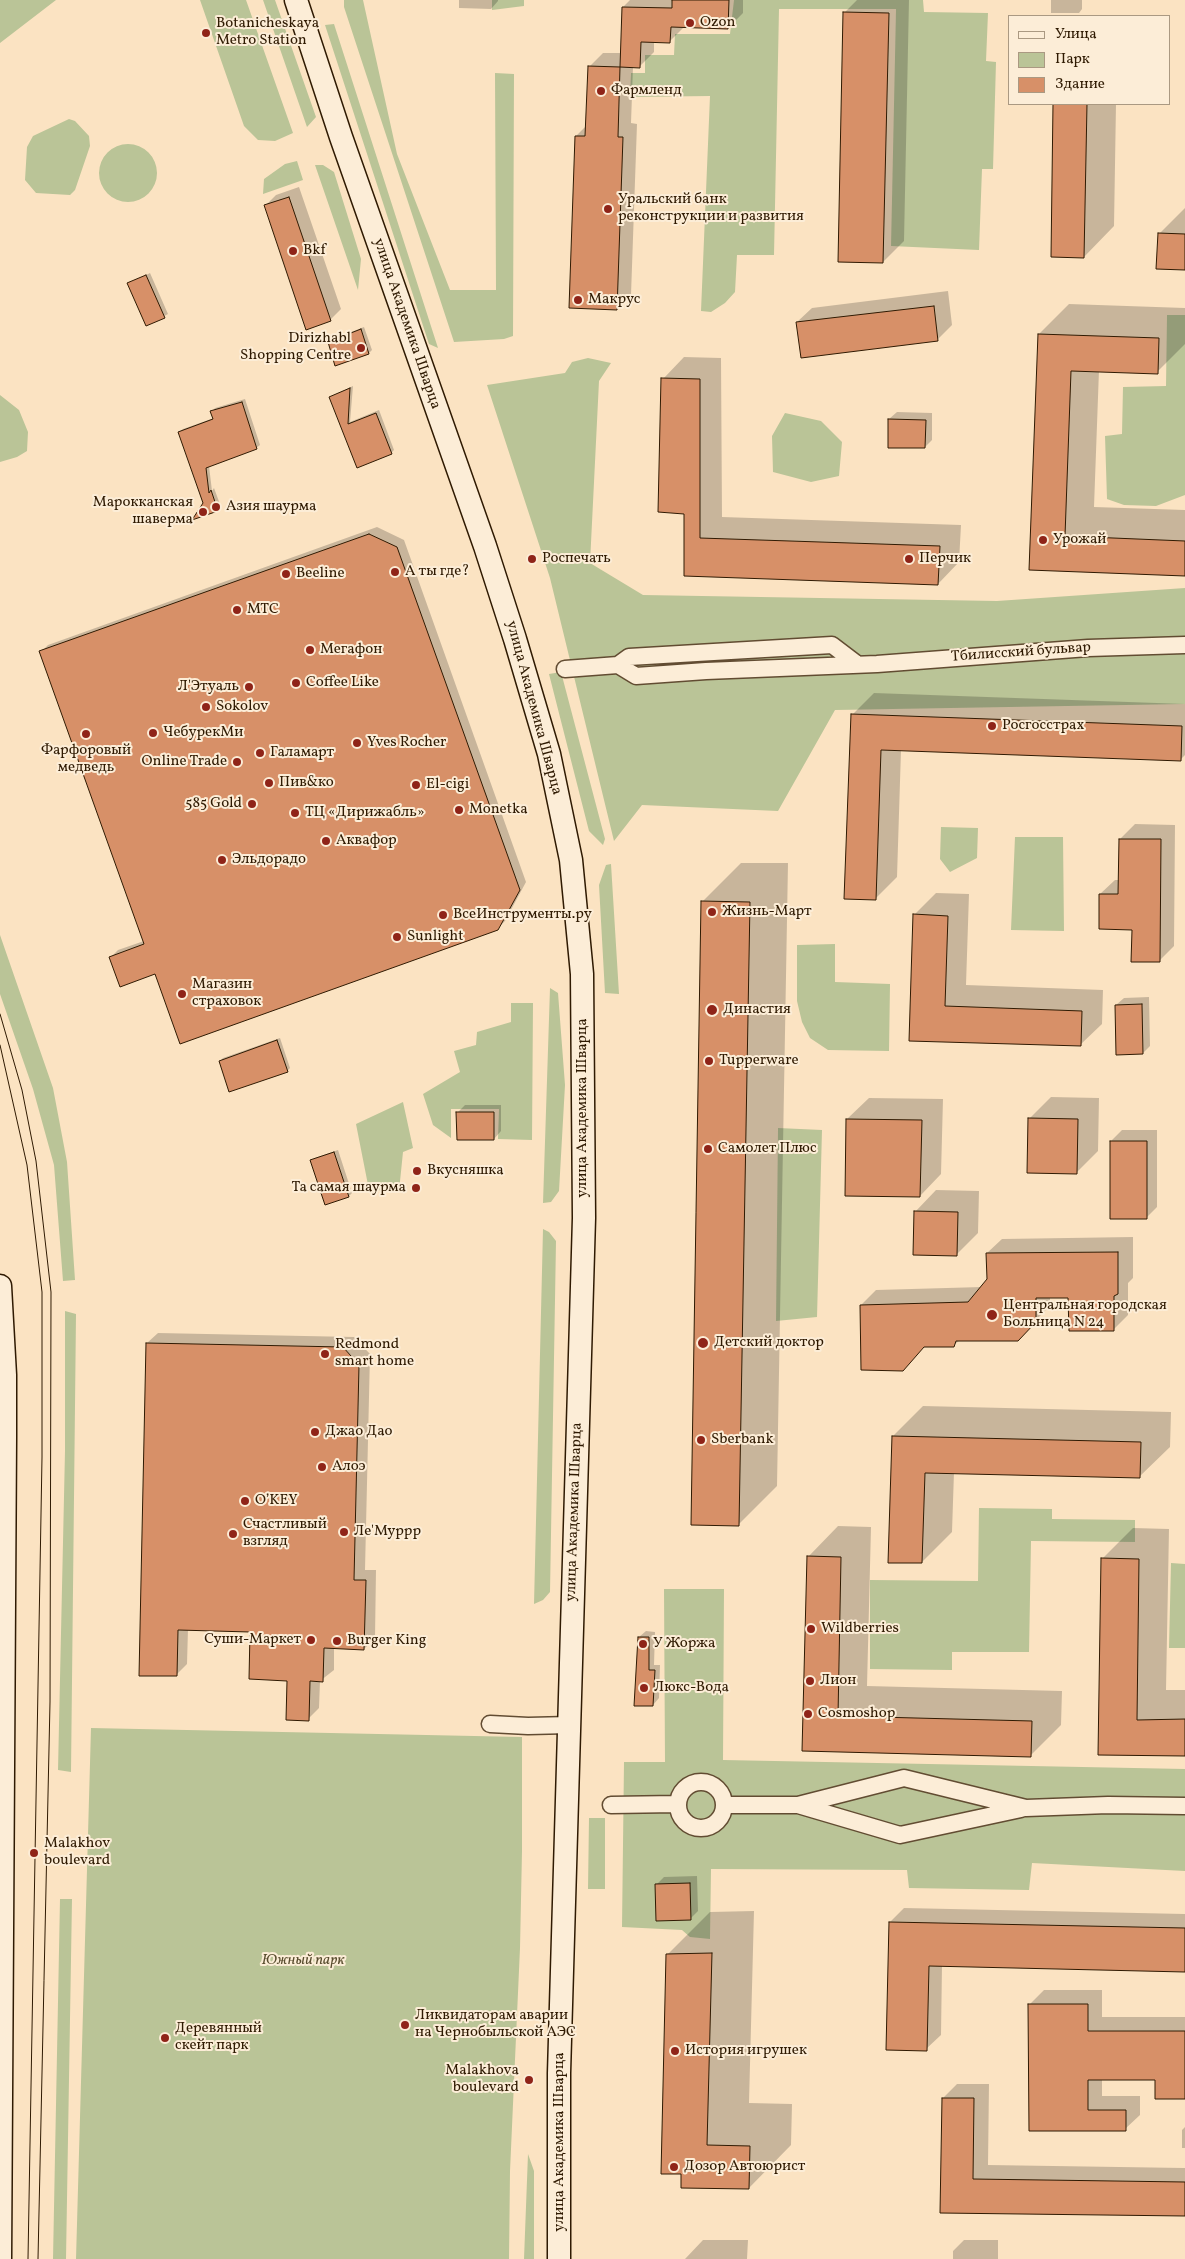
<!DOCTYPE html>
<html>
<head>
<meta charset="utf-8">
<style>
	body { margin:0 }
	#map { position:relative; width:1185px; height:2259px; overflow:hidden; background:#fbe3c2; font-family:Vollkorn,serif }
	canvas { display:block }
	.legend { position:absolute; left:1008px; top:15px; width:162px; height:90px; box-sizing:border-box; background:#fcedd7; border:1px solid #aa9982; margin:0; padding:6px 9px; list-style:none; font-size:15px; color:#2f1a02 }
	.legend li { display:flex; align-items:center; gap:10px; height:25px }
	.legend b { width:25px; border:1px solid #aa9982 }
</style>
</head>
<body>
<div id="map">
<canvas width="1185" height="2259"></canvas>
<ul class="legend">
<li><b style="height:6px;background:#fcedd7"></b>Улица</li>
<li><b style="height:14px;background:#bac497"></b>Парк</li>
<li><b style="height:14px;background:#d79068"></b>Здание</li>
</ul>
</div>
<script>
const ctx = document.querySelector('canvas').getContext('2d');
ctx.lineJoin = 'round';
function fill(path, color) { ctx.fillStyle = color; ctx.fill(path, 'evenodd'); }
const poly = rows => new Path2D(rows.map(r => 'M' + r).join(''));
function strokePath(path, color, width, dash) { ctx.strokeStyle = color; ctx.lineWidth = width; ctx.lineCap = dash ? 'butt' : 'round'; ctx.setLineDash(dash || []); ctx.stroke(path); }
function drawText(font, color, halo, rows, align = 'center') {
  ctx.font = font + ' Vollkorn,serif'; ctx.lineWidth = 4; ctx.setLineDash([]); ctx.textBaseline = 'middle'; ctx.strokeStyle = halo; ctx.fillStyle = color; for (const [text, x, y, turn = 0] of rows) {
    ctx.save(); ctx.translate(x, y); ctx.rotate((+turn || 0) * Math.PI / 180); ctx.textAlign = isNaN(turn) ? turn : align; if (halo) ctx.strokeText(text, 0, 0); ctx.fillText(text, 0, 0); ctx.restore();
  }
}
const green = poly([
	[0,0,56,0,0,43],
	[200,0,246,0,293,133,275,141,258,140,244,126],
	[263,0,275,0,316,117,307,127],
	[344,0,363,0,397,154,450,290,496,290,495,73,514,74,513,336,504,339,454,342,344,7],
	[492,0,524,0,524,6,492,10],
	[734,0,923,0,924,12,988,13,986,61,996,62,993,169,982,169,979,250,891,246,896,9,779,9,774,255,737,255,735,292,725,303,711,312,701,311,710,96,630,97,631,73,645,73,645,55,674,55,675,34,730,34],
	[334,24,438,348,429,344,325,25],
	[69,119,75,121,89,136,90,146,75,190,70,195,36,193,25,180,27,147,33,136],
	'99 173a29 29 0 1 1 58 0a29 29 0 1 1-58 0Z',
	[297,161,303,180,263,194,264,179,285,164],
	[315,165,323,165,334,172,361,259,358,290],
	[1167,315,1185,315,1185,495,1156,506,1124,505,1107,499,1105,436,1122,434,1123,387,1166,386],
	[588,358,611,363,599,381,590,563,643,595,997,601,1185,588,1185,704,835,710,778,811,642,805,614,841,550,578,487,385,565,373,572,362],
	[0,395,19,410,28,432,27,451,17,457,0,462],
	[785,413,821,421,842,442,839,476,811,482,773,472,772,436],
	[561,672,605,839,603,845,589,831,549,674],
	[941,827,978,828,977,858,950,872,940,859],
	[1015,837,1063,837,1064,931,1011,930],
	[611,864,619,994,605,993,599,885,606,865],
	[0,935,53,1088,67,1162,75,1280,63,1281,54,1165,33,1089,0,994],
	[835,944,835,982,890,984,889,1051,828,1050,810,1038,802,1022,797,1001,797,945],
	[550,988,558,993,565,1085,559,1191,551,1202,543,1203],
	[511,1003,533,1003,532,1140,498,1139,499,1109,451,1109,451,1138,433,1125,423,1094,460,1072,454,1051,476,1045,477,1032,511,1022],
	[403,1102,413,1148,403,1152,399,1191,369,1190,356,1124],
	[778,1128,822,1130,817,1317,776,1321],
	[543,1229,549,1232,556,1241,550,1592,543,1600,534,1604],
	[65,1311,76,1314,71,1772,58,1770,65,1451],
	[979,1508,1052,1509,1052,1519,1135,1520,1135,1542,1031,1541,1029,1652,952,1652,952,1670,870,1669,870,1580,978,1581],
	[1171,1563,1185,1564,1185,1648,1169,1648],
	[664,1589,724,1589,723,1760,1185,1769,1185,1871,1032,1863,1029,1890,909,1888,907,1870,711,1869,710,1939,690,1937,682,1930,622,1927,624,1762,665,1762],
	[91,1728,522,1737,522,1851,520,1948,510,2171,509,2259,76,2259],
	[589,1818,605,1818,605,1889,588,1889],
	[60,1899,72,1899,66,2259,53,2259],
	[528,2154,534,2171,534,2259,524,2259]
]);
const shadow = poly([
	[459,0,498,0,498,1,491,9,459,8],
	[630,0,743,0,743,13,728,28,685,26,670,41,654,41,654,52,639,67,633,67,631,123,637,124,631,295,617,309,576,136,587,125,589,67,603,53,622,53,623,7],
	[857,0,909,0,904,241,883,262,844,13],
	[1051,0,1082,0,1082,9,1079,13,1051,13],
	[1055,104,1116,104,1114,226,1084,257,1052,256],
	[299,187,341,309,330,320,265,206,276,195],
	[1185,208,1185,269,1159,234],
	[150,273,168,314,147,325,129,284],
	[948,291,952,325,937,340,797,322,812,308],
	[1069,304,1185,308,1185,344,1157,372,1099,370,1094,507,1185,510,1185,574,1031,569,1039,334],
	[364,327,372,350,369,353,329,342,333,339],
	[684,357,721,358,722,517,961,525,959,562,938,584,686,574,686,513,663,379],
	[353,386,350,422,379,410,394,450,391,453,358,466,330,397],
	[245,399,260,445,256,448,209,466,212,491,214,488,221,507,218,510,195,518,204,503,179,432,183,429,214,418,212,412,215,408],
	[897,412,932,413,932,440,925,447,889,419],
	[377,527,404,540,526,882,505,921,497,929,155,973,111,957,118,950,144,941,41,652,48,645],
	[874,693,1185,704,1185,755,1180,760,901,750,897,877,875,899,852,715],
	[1135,824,1175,825,1174,946,1159,961,1133,928,1100,894,1115,880,1120,880,1120,839],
	[741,863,788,863,777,1486,738,1525,703,901],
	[936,893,969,894,966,985,1103,990,1102,1024,1080,1045,910,1039,914,915],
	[1149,997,1150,1046,1143,1053,1116,1005,1124,998],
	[280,1038,290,1068,287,1071,220,1061,223,1058],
	[1051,1097,1099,1098,1098,1151,1076,1173,1029,1119],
	[869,1098,943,1099,941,1174,920,1196,847,1119],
	[465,1105,501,1105,501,1131,494,1139,458,1112],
	[1122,1130,1157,1130,1157,1207,1146,1218,1111,1141],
	[338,1150,352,1193,349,1196,326,1204,311,1161,315,1158],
	[936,1190,979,1191,978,1233,956,1255,915,1212],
	[1133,1237,1133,1278,1128,1283,1128,1315,1113,1330,1069,1296,1050,1297,1050,1306,1030,1326,960,1340,954,1345,925,1345,902,1370,861,1305,876,1290,982,1287,988,1279,987,1253,1002,1239],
	[158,1333,354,1337,370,1354,365,1570,376,1570,375,1638,364,1649,334,1648,334,1670,320,1681,319,1708,308,1719,288,1679,251,1630,188,1629,187,1664,176,1675,147,1343],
	[923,1406,1171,1412,1170,1447,1139,1477,954,1472,952,1532,922,1562,893,1436],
	[838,1526,871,1527,867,1686,1062,1691,1061,1725,1031,1755,803,1750,808,1557],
	[1133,1528,1169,1529,1166,1690,1185,1690,1185,1755,1099,1754,1102,1559],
	[646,1631,655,1632,654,1665,660,1665,659,1698,653,1705,639,1637],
	[697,1876,698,1911,690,1919,657,1884,664,1877],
	[904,1908,1185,1914,1185,1971,942,1965,941,2035,926,2049,890,1922],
	[754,1911,749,2103,792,2104,791,2145,749,2188,682,2187,668,1954,710,1912],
	[1044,1990,1102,1990,1102,2017,1185,2017,1185,2098,1156,2078,1102,2078,1102,2096,1140,2096,1140,2115,1125,2129,1030,2130,1029,2005],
	[957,2084,989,2084,988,2165,1185,2168,1185,2215,941,2212,943,2098],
	[1185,2127,1185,2148,1182,2148,1182,2130],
	[703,2240,748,2240,747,2259,685,2259],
	[964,2240,998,2240,998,2259,953,2259,953,2251]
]);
const building = poly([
	[672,0,729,0,728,29,671,27,670,43,641,42,640,68,620,67,622,7,672,8,672,0],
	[843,12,889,13,883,263,838,262,843,12],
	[588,66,620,67,618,137,623,137,617,310,569,308,575,136,585,136,588,66],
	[1053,104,1087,104,1084,258,1051,257,1053,104],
	[289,197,331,321,306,330,264,205,289,197],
	[1158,233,1185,234,1185,270,1156,269,1158,233],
	[146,275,165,318,146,326,127,283,146,275],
	[934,306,938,341,801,358,796,322,934,306],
	[361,329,369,354,335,366,328,342,361,329],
	[1038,334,1159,338,1158,374,1071,371,1065,536,1185,541,1185,576,1029,570,1038,334],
	[661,378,700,379,700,538,940,546,938,585,684,576,684,514,658,512,661,378],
	[350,388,348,424,376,413,392,454,357,468,329,397,350,388],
	[242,402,257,449,206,468,209,493,211,490,218,511,192,520,203,503,178,432,213,419,210,411,242,402],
	[888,419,926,420,925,448,888,448,888,419],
	[369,534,397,547,520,890,498,930,180,1044,155,974,120,987,109,957,144,944,39,651,369,534],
	[851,714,1182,726,1181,761,881,750,876,900,844,899,851,714],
	[1119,839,1161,839,1160,962,1131,962,1132,930,1099,929,1099,894,1118,894,1119,839],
	[701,901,750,902,739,1526,691,1525,701,901],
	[913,914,948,916,945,1006,1082,1011,1081,1046,909,1041,913,914],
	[1142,1004,1143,1054,1116,1055,1115,1005,1142,1004],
	[277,1040,288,1072,229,1092,219,1061,277,1040],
	[456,1112,494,1112,494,1140,457,1140,456,1112],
	[1028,1118,1078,1119,1077,1174,1027,1173,1028,1118],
	[846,1119,922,1120,920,1197,845,1196,846,1119],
	[1110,1141,1147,1141,1147,1219,1110,1219,1110,1141],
	[334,1152,349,1197,325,1205,310,1160,334,1152],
	[914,1211,958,1212,957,1256,913,1255,914,1211],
	[1118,1252,1118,1294,1114,1296,1114,1331,1069,1331,1068,1298,1036,1298,1036,1322,1018,1341,956,1341,954,1347,924,1347,903,1371,861,1370,860,1305,968,1302,987,1279,986,1253,1118,1252],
	[146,1343,343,1347,359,1365,354,1580,366,1580,364,1650,324,1648,323,1682,310,1681,309,1721,286,1720,287,1681,249,1679,250,1632,178,1630,177,1676,139,1676,146,1343],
	[892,1436,1141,1442,1140,1478,925,1473,922,1563,888,1563,892,1436],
	[807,1556,841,1557,838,1716,1032,1721,1031,1757,802,1751,807,1556],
	[1101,1558,1139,1559,1137,1720,1185,1719,1185,1756,1098,1755,1101,1558],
	[638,1637,649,1637,649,1670,655,1670,653,1706,634,1706,638,1637],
	[690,1883,691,1920,656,1921,655,1884,690,1883],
	[889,1922,1185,1928,1185,1972,929,1966,927,2051,886,2050,889,1922],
	[712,1953,707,2145,750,2146,749,2189,681,2188,681,2174,661,2174,666,1954,712,1953],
	[1028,2004,1088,2004,1088,2031,1185,2031,1185,2099,1155,2099,1155,2080,1088,2080,1088,2110,1126,2110,1126,2131,1029,2131,1028,2004],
	[942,2098,974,2098,973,2179,1185,2182,1185,2216,940,2213,942,2098]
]);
const street = poly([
	[618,665,629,657,832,645,857,664],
	[565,669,618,665,636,676,706,671,877,664,1088,648,1185,645],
	[490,1724,528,1726,570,1725],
	'678 1805a23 23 0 1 1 46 0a23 23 0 1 1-46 0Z',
	[611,1805,676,1804],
	[726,1805,798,1805,904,1778,1026,1808,1108,1805,1185,1806],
	[798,1805,900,1835,1021,1809]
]);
const secondary = poly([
	[296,0,341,137,485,546,515,639,549,754,571,860,582,974,584,1218,559,2073,559,2259],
	[0,1286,5,1375,5,1437,0,2259]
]);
const tram = poly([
	[0,1014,22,1090,36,1161,51,1292,50,1702,38,2259],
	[0,1045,27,1165,42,1292,42,1457,28,2259]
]);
const markers = [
	[690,23,5,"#8f2418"],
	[206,33,5,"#8f2418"],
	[601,91,5,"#8f2418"],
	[608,209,5,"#8f2418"],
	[293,251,5,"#8f2418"],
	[578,300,5,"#8f2418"],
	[361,348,5,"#8f2418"],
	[216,507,5,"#8f2418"],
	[203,512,5,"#8f2418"],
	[1043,540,5,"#8f2418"],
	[532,559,5,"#8f2418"],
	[909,559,5,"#8f2418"],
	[395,572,5,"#8f2418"],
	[286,574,5,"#8f2418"],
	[237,610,5,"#8f2418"],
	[310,650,5,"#8f2418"],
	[296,683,5,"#8f2418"],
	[249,687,5,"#8f2418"],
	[206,707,5,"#8f2418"],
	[992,726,5,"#8f2418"],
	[153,733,5,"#8f2418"],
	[86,734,5,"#8f2418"],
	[357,743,5,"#8f2418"],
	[260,753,5,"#8f2418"],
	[237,762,5,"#8f2418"],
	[269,783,5,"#8f2418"],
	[416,785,5,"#8f2418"],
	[252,804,5,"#8f2418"],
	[459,810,5,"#8f2418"],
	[295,813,5,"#8f2418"],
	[326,841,5,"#8f2418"],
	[222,860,5,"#8f2418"],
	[712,912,5,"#8f2418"],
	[443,915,5,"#8f2418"],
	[397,937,5,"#8f2418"],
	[182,994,5,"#8f2418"],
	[712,1010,6,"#8f2418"],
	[709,1061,5,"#8f2418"],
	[708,1149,5,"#8f2418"],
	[417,1171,5,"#8f2418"],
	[416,1188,5,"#8f2418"],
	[992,1315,6,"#8f2418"],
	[703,1343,6,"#8f2418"],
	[325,1354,5,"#8f2418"],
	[315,1432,5,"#8f2418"],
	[701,1440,5,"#8f2418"],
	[322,1467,5,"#8f2418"],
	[245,1501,5,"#8f2418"],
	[344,1532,5,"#8f2418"],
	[233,1534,5,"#8f2418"],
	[811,1629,5,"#8f2418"],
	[311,1640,5,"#8f2418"],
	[337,1641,5,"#8f2418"],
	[643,1644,5,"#8f2418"],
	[810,1681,5,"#8f2418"],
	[644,1688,5,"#8f2418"],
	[808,1714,5,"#8f2418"],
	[34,1853,5,"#8f2418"],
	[405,2025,5,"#8f2418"],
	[165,2038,5,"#8f2418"],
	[675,2051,5,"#8f2418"],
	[529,2080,5,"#8f2418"],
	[674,2167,5,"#8f2418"]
];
const poiNames = [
	["Ozon",700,23],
	["Botanicheskaya",216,24],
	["Metro Station",216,41],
	["Фармленд",611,91],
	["Уральский банк",618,200],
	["реконструкции и развития",618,217],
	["Bkf",303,251],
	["Макрус",588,300],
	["Dirizhabl",351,339,"right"],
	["Shopping Centre",351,356,"right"],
	["Марокканская",193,503,"right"],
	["шаверма",193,520,"right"],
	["Азия шаурма",226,507],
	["Урожай",1053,540],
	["Роспечать",542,559],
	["Перчик",919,559],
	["А ты где?",405,572],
	["Beeline",296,574],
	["МТС",247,610],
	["Мегафон",320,650],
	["Coffee Like",306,683],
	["Л'Этуаль",239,687,"right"],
	["Sokolov",216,707],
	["Росгосстрах",1002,726],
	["ЧебурекМи",163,733],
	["Yves Rocher",367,743],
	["Фарфоровый",86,751,"center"],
	["медведь",86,768,"center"],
	["Галамарт",270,753],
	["Online Trade",227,762,"right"],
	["Пив&ко",279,783],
	["El-cigi",426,785],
	["585 Gold",242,804,"right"],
	["Monetka",469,810],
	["ТЦ «Дирижабль»",305,813],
	["Аквафор",336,841],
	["Эльдорадо",232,860],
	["Жизнь-Март",722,912],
	["ВсеИнструменты.ру",453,915],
	["Sunlight",407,937],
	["Магазин",192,985],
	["страховок",192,1002],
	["Династия",723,1010],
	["Tupperware",719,1061],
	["Самолет Плюс",718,1149],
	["Вкусняшка",427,1171],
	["Та самая шаурма",406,1188,"right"],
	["Центральная городская",1003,1306],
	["Больница N 24",1003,1323],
	["Детский доктор",714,1343],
	["Redmond",335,1345],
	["smart home",335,1362],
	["Джао Дао",325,1432],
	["Sberbank",711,1440],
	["Алоэ",332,1467],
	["O’KEY",255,1501],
	["Счастливый",243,1525],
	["взгляд",243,1542],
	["Ле'Муррр",354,1532],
	["Wildberries",821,1629],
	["Суши-Маркет",301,1640,"right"],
	["Burger King",347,1641],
	["У Жоржа",653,1644],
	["Лион",820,1681],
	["Люкс-Вода",654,1688],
	["Cosmoshop",818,1714],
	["Malakhov",44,1844],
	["boulevard",44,1861],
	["Ликвидаторам аварии",415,2016],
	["на Чернобыльской АЭС",415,2033],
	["Деревянный",175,2029],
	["скейт парк",175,2046],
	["История игрушек",685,2051],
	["Malakhova",519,2071,"right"],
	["boulevard",519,2088,"right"],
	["Дозор Автоюрист",684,2167]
];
const streetNames = [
	["улица Академика Шварца",406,324,71],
	["Тбилисский бульвар",1021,653,-4],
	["улица Академика Шварца",533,708,75],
	["улица Академика Шварца",583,1108,-90],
	["улица Академика Шварца",575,1512,-88],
	["улица Академика Шварца",560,2142,-90]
];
const parkNames = [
	["Южный парк",303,1961]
];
fill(green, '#bac497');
fill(shadow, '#0003');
fill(building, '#d79068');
strokePath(building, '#2f1a02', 1);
strokePath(street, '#624c32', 19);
strokePath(secondary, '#2f1a02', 25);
strokePath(street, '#fcedd7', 16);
strokePath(secondary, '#fcedd7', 22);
strokePath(tram, '#2f1a02', 1);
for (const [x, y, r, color] of markers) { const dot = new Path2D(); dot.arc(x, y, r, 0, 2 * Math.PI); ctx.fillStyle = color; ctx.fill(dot); strokePath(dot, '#fcedd7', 2); }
drawText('15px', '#2f1a02', '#fcedd7', poiNames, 'left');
drawText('15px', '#2f1a02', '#fcedd7', streetNames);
drawText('italic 15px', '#594d2f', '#fcedd7', parkNames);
</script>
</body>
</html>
